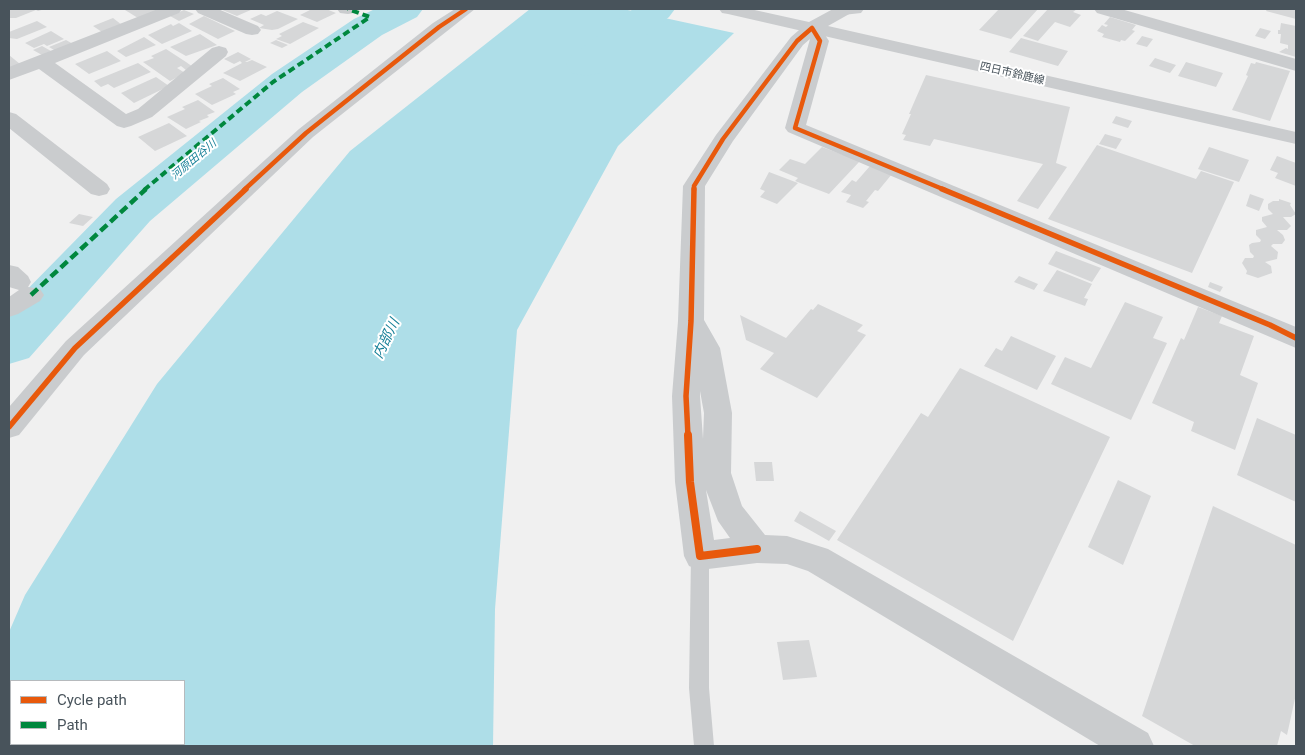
<!DOCTYPE html>
<html>
<head>
<meta charset="utf-8">
<style>
	body { margin:0 }
	#map { position:relative; width:1305px; height:755px; overflow:hidden; background:#f0f0f0; font-family:Roboto,sans-serif }
	canvas { display:block }
	.frame { position:absolute; inset:0; border:10px solid #48535b; pointer-events:none }
	.legend { position:absolute; left:10px; top:680px; width:175px; height:65px; box-sizing:border-box; background:#fff; border:1px solid #b6babd; margin:0; padding:6px 9px; list-style:none; font-size:15px; color:#48535b }
	.legend li { display:flex; align-items:center; gap:10px; height:25px }
	.legend b { width:25px; border:1px solid #b6babd }
</style>
</head>
<body>
<div id="map">
<canvas width="1305" height="755"></canvas>
<div class="frame"></div>
<ul class="legend">
<li><b style="height:6px;background:#e8590c"></b>Cycle path</li>
<li><b style="height:6px;background:#00873e"></b>Path</li>
</ul>
</div>
<script>
const ctx = document.querySelector('canvas').getContext('2d');
ctx.lineJoin = 'round';
function fill(path, color) { ctx.fillStyle = color; ctx.fill(path, 'evenodd'); }
const poly = rows => new Path2D(rows.map(r => 'M' + r).join(''));
function strokePath(path, color, width, dash) { ctx.strokeStyle = color; ctx.lineWidth = width; ctx.lineCap = dash ? 'butt' : 'round'; ctx.setLineDash(dash || []); ctx.stroke(path); }
function drawText(font, color, halo, rows, align = 'center') {
  ctx.font = font + ' Roboto,"Noto Sans JP",sans-serif'; ctx.lineWidth = 4; ctx.setLineDash([]); ctx.textBaseline = 'middle'; ctx.strokeStyle = halo; ctx.fillStyle = color; for (const [text, x, y, turn = 0] of rows) {
    ctx.save(); ctx.translate(x, y); ctx.rotate((+turn || 0) * Math.PI / 180); ctx.textAlign = isNaN(turn) ? turn : align; if (halo) ctx.strokeText(text, 0, 0); ctx.fillText(text, 0, 0); ctx.restore();
  }
}
const water = poly([
	[530,9,623,9,734,33,618,146,517,330,495,609,493,746,9,746,9,632,25,595,157,384,350,151],
	[11,681,184,681,184,744,11,744]
]);
const river = poly([
	[375,9,423,9,417,17,382,35,302,92,150,221,29,358,9,364,9,308,116,199,272,74,354,19,375,9],
	[633,9,675,9,669,17,600,73,586,76,572,73,566,64,572,55,633,9]
]);
const building = poly([
	[9,9,45,9,38,11,36,10,16,18,9,18],
	[127,9,160,9,138,18,125,10],
	[220,9,253,9,237,16],
	[312,9,326,9,336,13,317,22,300,15],
	[999,9,1038,9,1011,39,979,30],
	[1048,9,1077,9,1073,12,1081,15,1070,27,1055,22,1038,41,1023,36],
	[1267,9,1296,9,1296,19,1266,11],
	[184,10,194,14,179,21,170,16],
	[277,11,298,19,278,29,272,30,259,28,264,25,250,19,261,14,266,16],
	[204,16,235,31,218,39,189,24],
	[1110,17,1136,25,1132,30,1135,31,1125,41,1121,40,1120,42,1102,37,1104,34,1097,31,1102,25,1106,27,1108,25,1104,24],
	[113,18,122,25,102,32,93,26],
	[37,21,47,27,17,39,9,38,9,32],
	[303,22,319,28,290,44,276,39,282,36,279,34],
	[179,23,192,31,162,44,148,35,171,24,173,26],
	[1281,23,1296,26,1296,57,1279,52,1286,48,1288,49,1288,45,1280,43,1281,34,1278,34,1278,30,1280,30],
	[1260,28,1271,31,1265,39,1255,36],
	[51,31,64,39,47,46,44,44,34,48,25,43],
	[200,34,217,45,186,56,170,47],
	[1142,36,1153,39,1147,47,1136,44],
	[144,37,156,45,126,57,117,51],
	[1021,38,1068,51,1058,66,1009,52],
	[66,40,73,44,56,51,49,47],
	[276,40,288,45,282,48,270,43],
	[42,46,51,51,42,55,33,50],
	[166,49,186,62,193,67,186,70,181,66,177,68,185,73,170,81,143,62,154,58,151,56],
	[107,51,121,61,89,74,75,64],
	[238,52,251,59,245,62,247,62,252,60,267,67,240,81,223,73,242,63,240,61,234,64,224,59],
	[9,55,20,64,9,69],
	[1155,58,1176,65,1170,73,1149,66],
	[1186,62,1223,73,1216,87,1178,76],
	[1256,62,1290,71,1270,121,1232,110,1248,76,1246,75,1251,63,1255,64],
	[138,63,151,72,114,88,108,84,101,87,94,81],
	[926,75,1070,107,1056,163,1067,167,1038,209,1017,201,1043,164,934,139,930,146,903,140,906,135,902,134,911,114,909,114],
	[156,77,169,86,134,103,121,93],
	[223,78,240,89,233,92,236,94,212,105,195,94,212,86,209,84],
	[198,100,215,112,207,115,209,117,199,121,201,122,186,129,167,117,185,109,182,107],
	[1116,116,1132,121,1128,128,1112,123],
	[169,123,187,136,155,151,138,137],
	[1105,134,1122,139,1116,149,1099,144],
	[1097,145,1196,179,1201,171,1234,182,1192,273,1048,219],
	[822,147,860,161,829,194,795,181,798,178,779,170,790,159,805,164],
	[1209,147,1249,160,1239,182,1198,169],
	[1277,156,1296,163,1296,186,1275,178,1278,173,1270,170],
	[870,166,892,174,878,191,875,190,866,201,869,202,863,208,846,202,851,195,841,192,852,180,856,182],
	[769,172,798,183,777,204,760,197,765,191,760,189],
	[1250,194,1264,199,1259,211,1246,206],
	[1279,199,1291,203,1290,205,1296,214,1291,217,1283,217,1291,226,1287,230,1277,230,1283,235,1285,240,1282,244,1273,244,1271,246,1278,252,1277,259,1265,262,1271,266,1272,273,1258,278,1246,274,1247,271,1242,263,1245,258,1253,258,1254,256,1250,252,1249,245,1252,243,1260,242,1261,240,1256,235,1256,230,1267,227,1262,221,1262,217,1273,214,1268,209,1268,204,1273,201,1279,201],
	[79,214,93,217,83,226,69,223],
	[1056,251,1101,268,1092,282,1048,264],
	[1057,270,1092,284,1084,298,1088,299,1085,306,1043,291],
	[1019,276,1038,284,1034,290,1014,282],
	[1210,282,1223,287,1220,292,1208,287],
	[1125,302,1163,317,1153,338,1167,343,1131,420,1051,384,1065,357,1091,368],
	[818,304,863,325,857,331,866,335,817,398,760,369,774,353,746,340,740,315,786,338,811,309,813,310],
	[1198,307,1222,316,1219,323,1254,336,1240,375,1258,383,1235,450,1191,431,1194,422,1152,403,1181,338,1184,340],
	[1011,336,1056,356,1037,390,984,366,996,348,1002,351],
	[960,368,1110,437,1013,641,837,540,921,413,928,417],
	[1257,418,1296,435,1296,502,1237,475],
	[754,462,772,462,774,481,756,481],
	[1118,480,1151,496,1123,565,1088,547],
	[1213,506,1296,545,1296,694,1287,735,1281,731,1277,746,1195,746,1142,716],
	[800,511,836,531,829,541,794,521],
	[809,640,817,677,783,680,777,642]
]);
const lane = poly([
	[700,548,706,550,709,556,709,688,714,746,694,746,689,688,691,556,694,550,700,548]
]);
const street = poly([
	[158,9,182,9,179,13,55,63,126,114,138,109,212,48,219,46,226,48,228,52,226,56,152,117,131,126,124,128,117,126,39,69,9,80,9,67,158,9],
	[195,9,218,9,258,26,261,30,258,34,252,35,246,34,198,13,195,9],
	[337,9,357,9,354,13,348,14,340,13,337,9],
	[455,9,475,9,313,137,84,355,19,435,9,438,9,407,66,341,299,129,433,23,455,9],
	[835,9,864,9,861,13,843,15,837,14,835,9],
	[1094,9,1121,9,1296,59,1296,71,1097,13,1094,9],
	[812,23,818,24,829,41,806,125,1296,327,1296,348,788,132,785,128,810,39,803,45,733,141,705,186,704,320,720,348,732,413,731,473,742,506,765,535,787,536,828,549,1148,733,1154,746,1100,746,808,571,787,564,757,563,700,570,689,566,684,556,675,482,672,396,678,321,683,186,716,135,791,37,806,24,812,23],
	[700,391,704,413,703,439,700,396,700,391],
	[706,490,718,521,730,538,714,540,706,490],
	[9,112,16,114,107,184,110,189,107,194,99,196,91,194,9,128,9,112],
	[9,265,18,267,28,276,31,282,28,287,40,289,44,295,40,301,18,314,9,317,9,297,19,290,9,287,9,265]
]);
const secondary = poly([
	[719,9,750,9,809,22,833,9,854,9,851,13,828,26,1296,132,1296,144,728,14,722,13,719,9]
]);
const quietFar1 = poly([
	[144,190,273,82,370,17,348,9]
]);
const quiet = poly([
	[31,295,146,189]
]);
const cyclewayFar2 = poly([
	[244,190,306,133,439,27,466,9],
	[694,190,694,186,723,139,797,41,812,28,820,41,795,128,945,190]
]);
const cyclewayFar1 = poly([
	[942,189,1270,325,1296,338],
	[9,427,75,348,246,189],
	[688,436,686,396,691,321,694,189]
]);
const cycleway = poly([
	[688,435,690,482,700,556,757,549]
]);
const farStreetnames = [
	["四日市鈴鹿線",1012,74,13]
];
const farWaternames = [
	["河原田谷川",194,160,-40]
];
const waterNames = [
	["内部川",387,339,-64]
];
fill(water, '#aedee8');
fill(river, '#aedee8');
fill(building, '#d6d7d8');
fill(lane, '#caccce');
fill(street, '#caccce');
fill(secondary, '#caccce');
strokePath(quietFar1, '#00873e', 4, [7, 4]);
strokePath(quiet, '#00873e', 4.5, [9, 4.5]);
strokePath(cyclewayFar2, '#e8590c', 4.5);
strokePath(cyclewayFar1, '#e8590c', 5.5);
strokePath(cycleway, '#e8590c', 8);
drawText('11px', '#48535b', '#fff', farStreetnames);
drawText('italic 11px', '#178098', '#fff', farWaternames);
drawText('italic 14px', '#178098', '#fff', waterNames);
</script>
</body>
</html>
